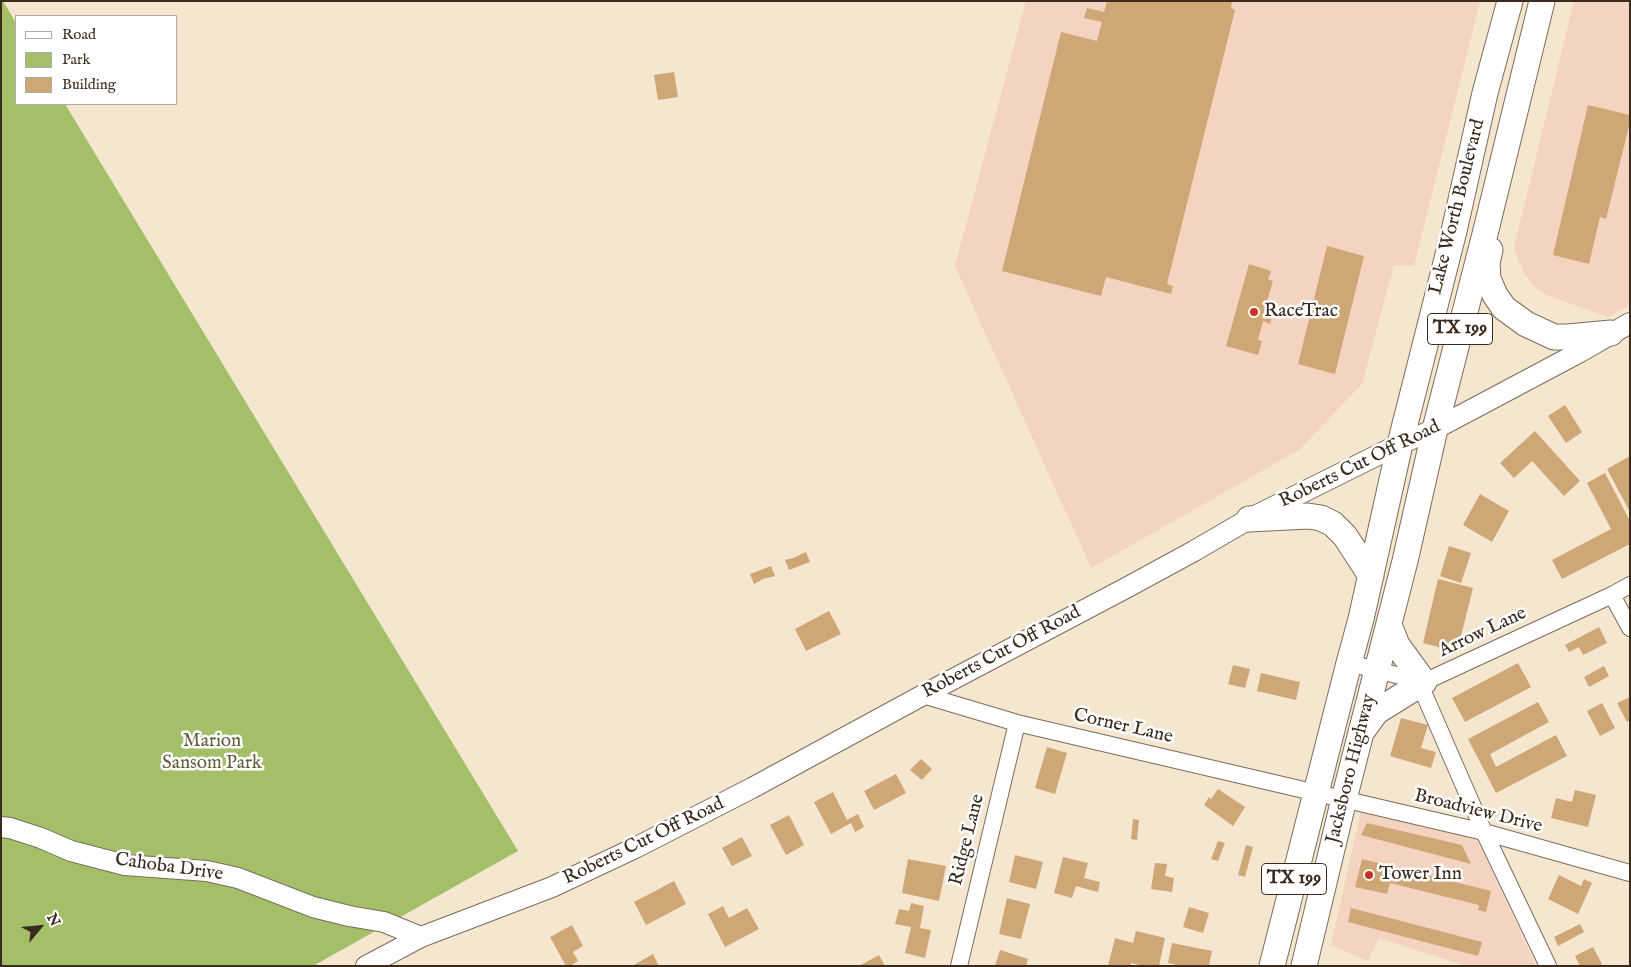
<!DOCTYPE html>
<html>
<head>
<meta charset="utf-8">
<style>
	body { margin:0 }
	#map { position:relative; width:1631px; height:967px; overflow:hidden; background:#f5e6cf; font-family:"IM FELL English",serif }
	canvas { display:block }
	.frame { position:absolute; inset:0; border:2px solid #3b2a1e; pointer-events:none }
	.legend { position:absolute; left:15px; top:15px; width:162px; height:90px; box-sizing:border-box; background:#fff; border:1px solid #b1aaa5; margin:0; padding:6px 9px; list-style:none; font-size:15px; color:#3b2a1e }
	.legend li { display:flex; align-items:center; gap:10px; height:25px }
	.legend b { width:25px; border:1px solid #b1aaa5 }
	.north { position:absolute; left:15px; top:902px; width:50px; height:50px; -webkit-text-stroke:4px #fff; paint-order:stroke; rotate:62deg; font-size:14px; font-weight:700; line-height:20px; text-align:center; color:#3b2a1e }
	.north::after { content:''; display:block; margin:auto; width:18px; height:22px; background:#3b2a1e; clip-path:polygon(50% 0,100% 100%,50% 72%,0 100%) }
</style>
</head>
<body>
<div id="map">
<canvas width="1631" height="967"></canvas>
<div class="frame"></div>
<ul class="legend">
<li><b style="height:6px;background:#fff"></b>Road</li>
<li><b style="height:14px;background:#a3c068"></b>Park</li>
<li><b style="height:14px;background:#cfa777"></b>Building</li>
</ul>
<div class="north">N</div>
</div>
<script>
const ctx = document.querySelector('canvas').getContext('2d');
ctx.lineJoin = 'round';
function fill(path, color) { ctx.fillStyle = color; ctx.fill(path, 'evenodd'); }
const poly = rows => new Path2D(rows.map(r => 'M' + r).join(''));
function strokePath(path, color, width, dash) { ctx.strokeStyle = color; ctx.lineWidth = width; ctx.lineCap = dash ? 'butt' : 'round'; ctx.setLineDash(dash || []); ctx.stroke(path); }
function drawText(font, color, halo, rows, align = 'center') {
  ctx.font = font + ' "IM FELL English",serif'; ctx.lineWidth = 5; ctx.setLineDash([]); ctx.textBaseline = 'middle'; ctx.strokeStyle = halo; ctx.fillStyle = color; for (const [text, x, y, turn = 0] of rows) {
    ctx.save(); ctx.translate(x, y); ctx.rotate((+turn || 0) * Math.PI / 180); ctx.textAlign = isNaN(turn) ? turn : align; if (halo) ctx.strokeText(text, 0, 0); ctx.fillText(text, 0, 0); ctx.restore();
  }
}
const built = poly([
	[1026,1,1480,1,1414,266,1394,265,1362,384,1299,450,1091,568,955,266],
	[1574,1,1630,1,1630,305,1608,317,1549,296,1537,289,1526,276,1519,262,1514,248],
	[1361,811,1477,839,1536,966,1466,966,1379,938,1368,961,1331,945]
]);
const green = poly([
	[1,1,3,1,16,23,16,104,65,104,518,851,313,966,1,966]
]);
const building = poly([
	[1107,1,1232,1,1231,8,1235,10,1167,284,1173,286,1171,294,1106,277,1101,296,1002,271,1061,32,1097,41,1102,22,1084,18,1087,8,1104,12],
	[674,72,678,97,658,100,654,75],
	[1588,105,1630,115,1630,122,1606,219,1600,217,1589,264,1553,255],
	[1327,246,1364,256,1335,374,1298,364],
	[1249,264,1271,271,1268,279,1273,281,1267,301,1276,303,1270,324,1263,321,1258,340,1262,341,1258,355,1226,346],
	[1565,405,1582,432,1566,443,1548,416],
	[1535,431,1580,481,1564,496,1532,461,1514,478,1500,463],
	[1630,456,1630,512,1607,469],
	[1605,473,1630,521,1630,544,1562,579,1552,560,1611,529,1587,483],
	[1480,494,1509,511,1492,542,1463,525],
	[1449,546,1471,553,1461,583,1440,576],
	[806,552,810,562,789,570,785,560,793,558],
	[771,566,775,576,763,579,754,584,750,574],
	[1438,579,1473,588,1457,652,1423,643],
	[829,611,841,634,806,651,795,629],
	[1599,627,1607,643,1583,655,1579,647,1569,652,1565,645],
	[1518,663,1531,687,1465,722,1452,698],
	[1233,665,1250,669,1245,688,1228,684],
	[1604,666,1609,676,1589,687,1584,677],
	[1261,673,1300,682,1296,700,1257,691],
	[1630,697,1630,720,1627,722,1617,703],
	[1538,702,1549,722,1490,754,1496,767,1556,735,1567,756,1496,793,1468,739],
	[1602,703,1615,728,1600,736,1587,711],
	[1401,718,1428,725,1421,748,1436,752,1431,768,1390,756],
	[1047,747,1067,753,1055,794,1035,788],
	[921,759,932,769,922,780,910,770],
	[896,774,906,793,874,810,864,791],
	[1218,789,1245,807,1233,826,1204,805,1209,797,1211,799],
	[1575,790,1596,795,1588,827,1551,818,1556,798,1572,802],
	[833,792,847,820,858,814,864,827,855,832,851,823,831,834,814,802],
	[789,815,804,845,786,855,770,825],
	[1133,819,1139,820,1137,840,1131,839],
	[1367,823,1462,845,1471,864,1361,835],
	[742,837,752,856,732,866,722,848],
	[1218,841,1225,843,1218,861,1211,859],
	[1246,845,1253,847,1245,877,1238,875],
	[1015,855,1043,862,1036,889,1009,882],
	[1063,857,1088,863,1084,878,1100,882,1098,892,1076,886,1072,898,1054,893],
	[908,859,946,866,939,901,902,893],
	[1362,859,1491,891,1486,912,1478,910,1479,905,1390,883,1387,894,1355,887],
	[1155,863,1167,864,1165,876,1174,878,1172,892,1151,889],
	[1559,875,1581,886,1584,879,1592,883,1578,914,1548,899],
	[674,881,686,904,646,925,634,902],
	[1007,898,1030,904,1021,939,999,934],
	[911,903,924,906,920,928,931,930,925,958,905,953,911,927,895,924,899,909,909,911],
	[723,906,729,918,747,908,759,929,725,947,708,914],
	[1189,907,1209,913,1203,933,1183,927],
	[1351,908,1482,942,1478,956,1348,922],
	[1580,924,1584,932,1558,946,1554,937],
	[572,925,583,946,573,952,578,961,570,966,566,966,550,937],
	[1136,931,1165,938,1159,966,1144,966,1131,963,1131,966,1108,966,1115,938,1133,943],
	[1172,943,1212,951,1209,966,1182,966,1168,963],
	[1593,947,1602,964,1600,966,1580,966,1575,956],
	[1000,950,1028,959,1026,966,995,966],
	[653,954,659,966,632,966],
	[879,955,885,966,859,966]
]);
const minor = poly([
	[1612,595,1630,628],
	[1349,663,1424,682,1612,595,1630,585],
	[1424,682,1424,694,1484,832,1548,966],
	[923,695,1017,723,1484,832,1630,873],
	[959,966,1017,723]
]);
const tertiary = poly([
	[1,827,10,828,41,838,71,851,125,865,207,871,238,878,313,907,349,916,384,922,421,937],
	[366,966,421,937,552,887,635,848,752,788,923,695,1126,588,1194,551,1249,519,1400,444,1435,429,1580,352,1630,323]
]);
const primary = poly([
	[1490,250,1487,263,1488,279,1495,295,1504,308,1526,324,1554,337,1568,337,1611,333],
	[1249,519,1308,516,1321,518,1333,524,1345,536,1371,576],
	[1363,730,1376,712,1424,682,1397,645,1389,625],
	[1272,966,1349,663,1361,619,1400,444,1454,231,1485,93,1510,1],
	[1304,966,1344,799,1405,561,1435,429,1486,230,1542,1]
]);
const markers = [
	[1254,312,5,"#c8321e"],
	[1369,875,5,"#c8321e"]
];
const shields = [
	[1460,329,65],
	[1294,879,65]
];
const shieldNames = [
	["TX 199",1460,329],
	["TX 199",1294,879]
];
const streetNames = [
	["Lake Worth Boulevard",1458,207,-76],
	["Roberts Cut Off Road",1360,465,-26],
	["Arrow Lane",1483,633,-25],
	["Roberts Cut Off Road",1002,653,-28],
	["Corner Lane",1123,727,13],
	["Jacksboro Highway",1352,769,-76],
	["Broadview Drive",1478,812,14],
	["Ridge Lane",968,840,-76],
	["Roberts Cut Off Road",644,842,-26],
	["Cahoba Drive",169,868,8]
];
const poiNames = [
	["RaceTrac",1264,312],
	["Tower Inn",1379,875]
];
const parkNames = [
	["Marion",212,742],
	["Sansom Park",212,764]
];
fill(built, '#f4d3c0');
fill(green, '#a3c068');
fill(building, '#cfa777');
strokePath(minor, '#7c6c5c', 18);
strokePath(tertiary, '#7c6c5c', 22);
strokePath(primary, '#7c6c5c', 27);
strokePath(minor, '#fff', 16);
strokePath(tertiary, '#fff', 20);
strokePath(primary, '#fff', 25);
for (const [x, y, r, color] of markers) { const dot = new Path2D(); dot.arc(x, y, r, 0, 2 * Math.PI); ctx.fillStyle = color; ctx.fill(dot); strokePath(dot, '#fff', 2); }
for (const [x, y, w] of shields) { const box = new Path2D(); box.roundRect(x - w / 2, y - 15.5, w, 31, 4); ctx.fillStyle = '#fff'; ctx.fill(box); strokePath(box, '#3b2a1e', 1); }
drawText('bold 18px', '#3b2a1e', null, shieldNames);
drawText('19px', '#3b2a1e', '#fff', streetNames);
drawText('19px', '#3b2a1e', '#fff', poiNames, 'left');
drawText('19px', '#5f5e38', '#fff', parkNames);
</script>
</body>
</html>
